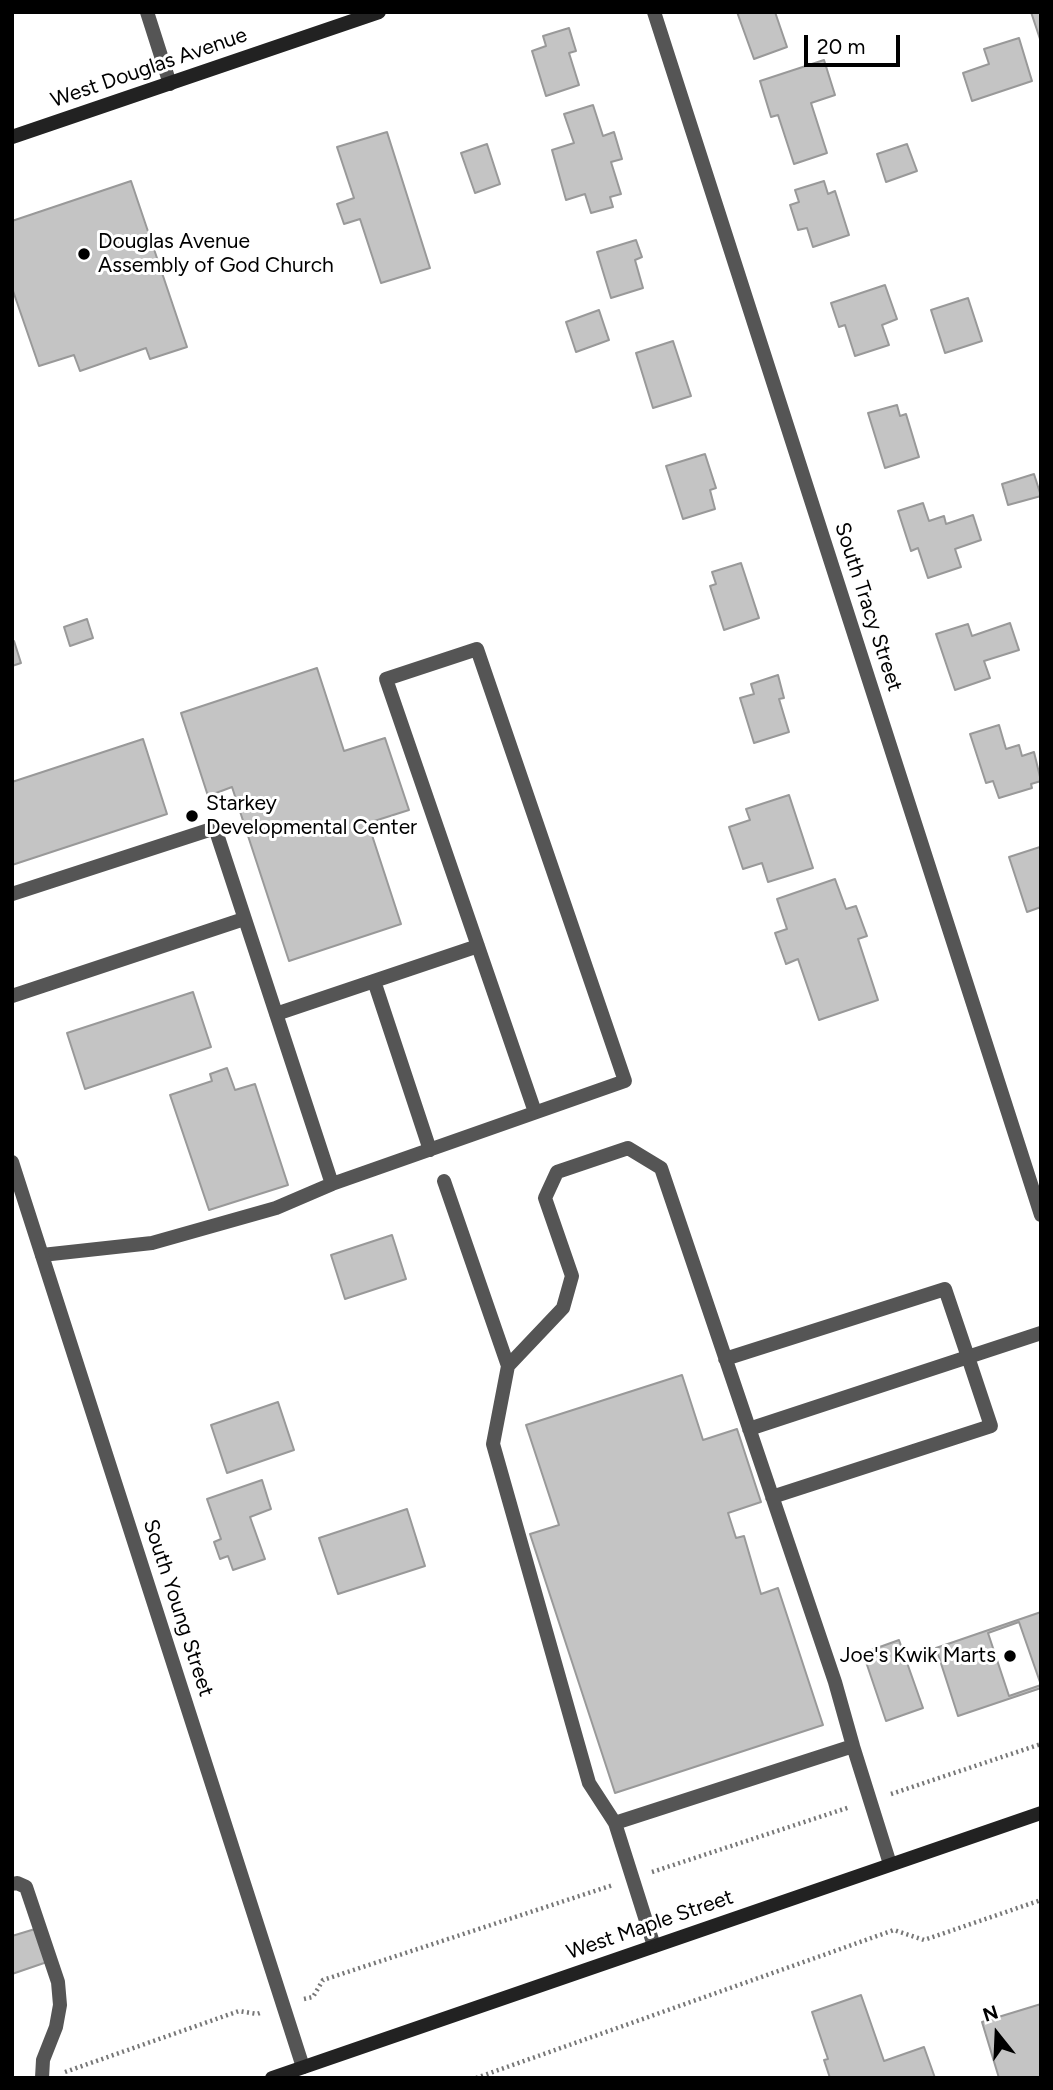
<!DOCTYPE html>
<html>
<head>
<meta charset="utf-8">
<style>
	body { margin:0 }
	#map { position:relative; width:1053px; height:2090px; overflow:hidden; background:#fff; font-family:Figtree,sans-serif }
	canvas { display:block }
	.frame { position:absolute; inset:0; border:14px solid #000; pointer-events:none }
	.north { position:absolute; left:962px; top:1999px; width:70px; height:70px; -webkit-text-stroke:5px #fff; paint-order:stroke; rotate:342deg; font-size:19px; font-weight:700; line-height:28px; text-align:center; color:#000 }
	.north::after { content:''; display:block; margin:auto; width:24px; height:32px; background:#000; clip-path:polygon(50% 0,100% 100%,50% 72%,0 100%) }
	.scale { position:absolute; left:804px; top:35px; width:96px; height:32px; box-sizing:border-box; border:4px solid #000; border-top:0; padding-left:9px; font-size:21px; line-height:24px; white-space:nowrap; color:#000; -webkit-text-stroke:5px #fff; paint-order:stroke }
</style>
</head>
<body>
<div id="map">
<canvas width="1053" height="2090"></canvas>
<div class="frame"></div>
<div class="north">N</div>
<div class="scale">20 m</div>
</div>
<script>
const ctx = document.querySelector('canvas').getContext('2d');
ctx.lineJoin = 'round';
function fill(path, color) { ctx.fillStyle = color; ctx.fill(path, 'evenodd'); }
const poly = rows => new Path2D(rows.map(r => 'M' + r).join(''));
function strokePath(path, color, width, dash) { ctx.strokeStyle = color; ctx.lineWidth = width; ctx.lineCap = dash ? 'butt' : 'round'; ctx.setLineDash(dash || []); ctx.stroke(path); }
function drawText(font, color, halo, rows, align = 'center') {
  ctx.font = font + ' Figtree,sans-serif'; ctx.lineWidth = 6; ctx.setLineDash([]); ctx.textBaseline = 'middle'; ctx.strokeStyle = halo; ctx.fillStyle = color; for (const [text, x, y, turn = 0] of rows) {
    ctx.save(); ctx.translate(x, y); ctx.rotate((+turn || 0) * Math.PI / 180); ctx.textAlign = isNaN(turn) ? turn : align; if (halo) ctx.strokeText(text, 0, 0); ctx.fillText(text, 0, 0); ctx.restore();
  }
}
const building = poly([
	[737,12,775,12,787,47,754,59,737,12],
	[1031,12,1041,12,1041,42,1031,12],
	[569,28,576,51,569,53,579,85,546,96,532,51,546,46,543,36,569,28],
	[1019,38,1032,81,972,101,963,73,989,64,984,49,1019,38],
	[824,60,835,95,811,103,827,153,794,164,778,115,771,117,760,81,824,60],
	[593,105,603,136,614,132,622,159,611,162,621,194,610,197,613,207,591,213,585,194,566,200,552,150,574,143,564,114,593,105],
	[387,132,430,268,381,283,360,219,344,224,337,204,354,198,337,147,387,132],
	[487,144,500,184,475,193,461,153,487,144],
	[907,144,917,171,886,182,877,154,907,144],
	[131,181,187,347,150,359,146,348,80,371,74,355,39,366,12,288,12,221,131,181],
	[824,181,828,194,835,191,849,235,813,247,807,228,798,230,790,205,799,202,795,190,824,181],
	[636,240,642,257,635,260,643,288,611,298,597,252,636,240],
	[885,285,897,319,882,325,889,345,855,356,845,325,839,327,831,303,885,285],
	[968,298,982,341,945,353,931,310,968,298],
	[599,310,609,340,576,352,566,322,599,310],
	[673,341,691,396,653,408,636,353,673,341],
	[897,405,900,416,906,414,919,457,885,468,868,413,897,405],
	[705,454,716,488,710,490,715,509,683,519,666,466,705,454],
	[1034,474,1041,496,1008,505,1002,484,1034,474],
	[923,503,929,521,944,516,946,524,973,515,981,540,955,549,961,567,928,578,918,548,911,551,898,511,923,503],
	[741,563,759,618,724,630,710,586,716,584,712,572,741,563],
	[87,619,93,638,70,646,64,627,87,619],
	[1010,623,1019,650,984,661,990,678,955,690,936,634,968,624,972,636,1010,623],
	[12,641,14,641,21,663,12,666,12,641],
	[317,668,344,751,385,738,409,810,368,823,401,924,289,961,232,787,208,796,181,713,317,668],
	[778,675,784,698,779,699,789,732,754,743,740,698,754,694,751,684,778,675],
	[999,725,1006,749,1019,745,1022,756,1034,752,1041,781,1031,784,1032,788,999,798,993,781,986,783,970,734,999,725],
	[143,739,167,814,12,865,12,782,143,739],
	[789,795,813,868,768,882,762,863,743,869,729,827,750,820,746,809,789,795],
	[1040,847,1041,907,1027,912,1009,857,1040,847],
	[835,879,846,909,856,906,867,936,858,939,878,1000,819,1020,798,959,786,964,775,933,787,929,777,899,835,879],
	[193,992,211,1047,85,1089,67,1033,193,992],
	[227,1068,235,1090,255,1084,288,1185,209,1210,170,1095,212,1081,210,1074,227,1068],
	[392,1235,406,1279,345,1299,331,1255,392,1235],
	[682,1375,703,1440,737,1429,761,1502,728,1513,736,1538,744,1536,761,1594,778,1588,823,1725,615,1793,530,1534,559,1525,526,1425,682,1375],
	[278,1402,294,1450,227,1473,211,1425,278,1402],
	[262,1480,271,1509,250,1517,265,1559,233,1570,228,1556,220,1559,214,1542,221,1539,207,1499,262,1480],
	[407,1509,425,1566,338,1594,319,1538,407,1509],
	[1041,1612,1041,1688,958,1716,936,1648,1041,1612],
	[1019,1622,1041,1685,1009,1696,988,1633,1019,1622],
	[899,1640,923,1708,886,1721,863,1653,899,1640],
	[35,1929,47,1962,12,1974,12,1936,35,1929],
	[861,1995,884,2061,924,2047,935,2078,830,2078,824,2060,828,2059,812,2012,861,1995],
	[1041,2004,1041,2078,999,2078,982,2022,1041,2004]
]);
const path = poly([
	[891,1794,1041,1744],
	[652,1872,850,1807],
	[304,1999,313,1997,323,1980,613,1885],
	[65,2072,239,2011,257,2014,263,2012],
	[476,2078,894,1930,924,1940,1041,1900]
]);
const lane = poly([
	[12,894,215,828,332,1184,276,1208,152,1243,42,1255],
	[374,981,430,1150],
	[12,996,244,919],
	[276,1014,478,946],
	[444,1181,508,1366],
	[332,1184,625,1081,477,649,386,679,535,1112],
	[725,1359,945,1289,968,1357,991,1426,772,1497],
	[749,1429,1041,1333],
	[615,1823,589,1783,493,1444,508,1366,563,1308,572,1276,545,1198,557,1172,628,1148,661,1168,835,1682,853,1746],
	[12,1884,17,1883,26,1887,58,1982,60,2005,56,2027,43,2060,42,2078],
	[654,1946,615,1823,853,1746,890,1864]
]);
const street = poly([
	[147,12,170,84],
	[654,12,1041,1215],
	[12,1162,303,2067]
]);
const secondary = poly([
	[12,137,379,12],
	[272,2078,1041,1813]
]);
const markers = [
	[84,254,7,"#000"],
	[192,816,7,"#000"],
	[1010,1656,7,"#000"]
];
const streetNames = [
	["West Douglas Avenue",149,68,-19],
	["South Tracy Street",868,607,72],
	["South Young Street",178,1608,72],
	["West Maple Street",650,1925,-19]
];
const poiNames = [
	["Douglas Avenue",98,242],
	["Assembly of God Church",98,266],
	["Starkey",206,804],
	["Developmental Center",206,828],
	["Joe's Kwik Marts",996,1656,"right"]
];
fill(building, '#c4c4c4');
strokePath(building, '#999', 2);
strokePath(path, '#777', 4.5, [2, 3.5]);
strokePath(lane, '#555', 14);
strokePath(street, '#555', 14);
strokePath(secondary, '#222', 14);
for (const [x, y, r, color] of markers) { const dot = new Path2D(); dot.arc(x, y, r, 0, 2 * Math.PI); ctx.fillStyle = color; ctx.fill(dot); strokePath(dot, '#fff', 2.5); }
drawText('21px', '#000', '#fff', streetNames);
drawText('21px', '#000', '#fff', poiNames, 'left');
</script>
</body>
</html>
